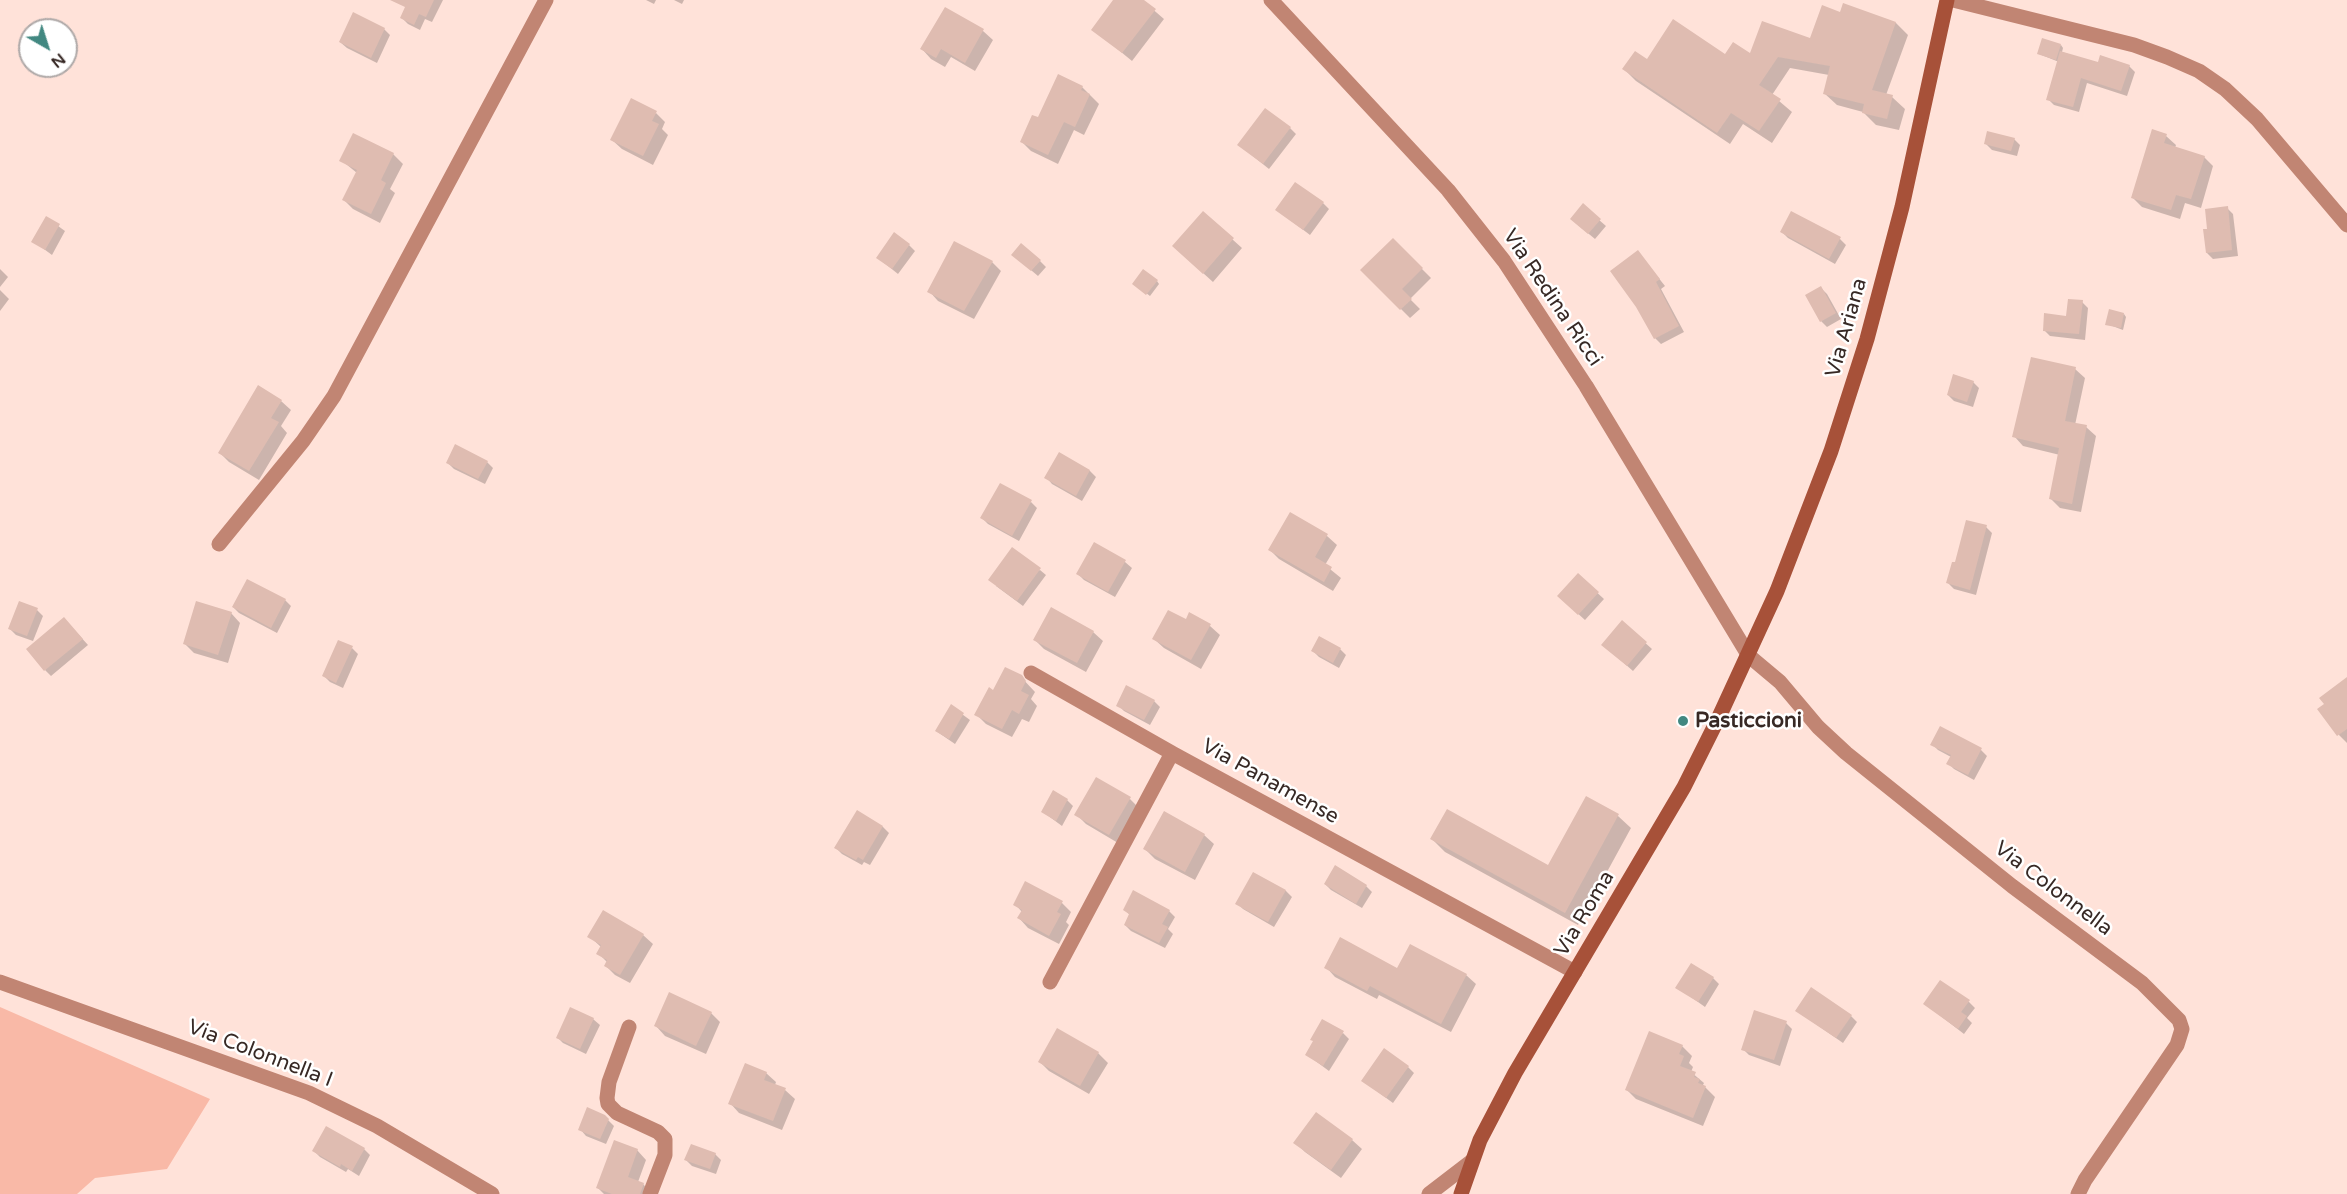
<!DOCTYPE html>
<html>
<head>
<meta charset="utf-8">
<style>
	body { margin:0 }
	#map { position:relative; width:2347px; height:1194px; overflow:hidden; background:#ffe2d9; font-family:"Varela Round",sans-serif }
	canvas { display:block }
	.north { position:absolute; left:18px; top:18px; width:60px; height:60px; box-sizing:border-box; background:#fff; border:2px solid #afa9a8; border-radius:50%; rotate:141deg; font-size:16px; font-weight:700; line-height:24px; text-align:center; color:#372925 }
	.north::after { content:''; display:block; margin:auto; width:21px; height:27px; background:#428881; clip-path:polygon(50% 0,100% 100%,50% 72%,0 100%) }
</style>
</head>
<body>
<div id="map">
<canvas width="2347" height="1194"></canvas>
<div class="north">N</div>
</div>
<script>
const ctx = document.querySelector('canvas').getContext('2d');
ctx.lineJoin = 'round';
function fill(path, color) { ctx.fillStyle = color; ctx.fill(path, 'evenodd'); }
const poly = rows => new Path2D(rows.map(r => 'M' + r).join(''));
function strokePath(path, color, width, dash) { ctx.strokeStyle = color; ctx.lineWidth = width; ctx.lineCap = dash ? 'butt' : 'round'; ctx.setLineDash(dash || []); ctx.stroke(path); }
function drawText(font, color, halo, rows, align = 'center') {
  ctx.font = font + ' "Varela Round",sans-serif'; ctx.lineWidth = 5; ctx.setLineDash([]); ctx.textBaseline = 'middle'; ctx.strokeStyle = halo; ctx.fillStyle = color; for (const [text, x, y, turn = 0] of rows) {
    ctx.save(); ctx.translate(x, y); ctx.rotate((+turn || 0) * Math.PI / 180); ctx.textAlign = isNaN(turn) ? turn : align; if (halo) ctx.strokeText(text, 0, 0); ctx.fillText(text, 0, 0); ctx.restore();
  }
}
const green = poly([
	[0,1007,210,1099,167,1169,95,1178,77,1194,0,1194]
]);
const shadow = poly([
	[410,0,443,0,432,22,425,19,420,30,408,24,402,18],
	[646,0,656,0,654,4],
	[674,0,684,0,682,4],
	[1115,0,1142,0,1164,19,1132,61,1093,29],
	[945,9,983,31,993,40,975,71,951,57,945,67,931,59,922,49],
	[1841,14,1896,23,1908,35,1886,95,1892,97,1905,109,1899,130,1876,125,1863,112,1837,105,1824,93,1829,75,1790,68,1772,95,1792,112,1772,143,1743,124,1730,144,1636,81,1624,69,1647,61,1751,55,1811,40],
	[384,29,390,35,377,63,347,48,340,42],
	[2061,45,2063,48,2062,52,2099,64,2129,66,2135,72,2127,96,2087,83,2079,112,2054,105,2048,99,2059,62,2039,54],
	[1082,87,1099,104,1084,135,1074,130,1058,164,1031,151,1021,141,1038,119],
	[656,113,665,122,662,129,668,135,653,165,622,149,612,140],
	[1290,128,1296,134,1269,169,1239,145],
	[2166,136,2176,145,2175,148,2204,157,2213,166,2201,208,2185,203,2180,219,2142,207,2132,197],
	[2014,139,2020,145,2017,156,1992,150,1986,144],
	[393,154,403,164,390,189,395,193,380,223,353,209,344,200,357,173,341,160],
	[1323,203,1329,209,1310,235,1277,210],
	[1583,206,1606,226,1595,239,1578,225],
	[2227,208,2233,214,2238,256,2213,259,2207,253,2209,230],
	[1203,213,1242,248,1213,282,1183,255],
	[47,218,65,231,52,255,33,241],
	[1782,232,1840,239,1846,245,1835,264,1788,238],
	[1393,240,1431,278,1410,299,1420,309,1410,318,1362,270],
	[909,245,915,251,898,274,878,258],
	[1638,252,1665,286,1661,289,1684,332,1661,344,1655,338],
	[1019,260,1040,261,1046,267,1038,276],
	[992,262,1001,271,974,319,938,301,929,291],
	[0,269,8,277,0,287],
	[1157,281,1159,284,1150,296,1137,286],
	[1821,288,1827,294,1841,319,1827,327,1821,321],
	[0,290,9,299,0,311],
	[2082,302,2088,308,2085,340,2050,336,2044,330,2068,317],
	[2124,314,2126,317,2123,330,2107,324],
	[2075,369,2085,378,2075,425,2086,427,2096,436,2081,512,2060,508,2051,499,2060,455,2023,446,2014,436],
	[1973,382,1979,388,1973,407,1954,401,1948,395],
	[281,401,291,410,281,426,287,433,259,480,229,462,220,453],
	[1059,454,1090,471,1096,477,1082,501,1052,484,1046,477],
	[487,462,493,468,485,484,454,469,448,463],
	[1031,502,1037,508,1019,541,988,524,982,518],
	[1291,514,1327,536,1337,545,1325,565,1341,578,1333,591,1279,559,1270,550],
	[1986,527,1992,533,1976,595,1954,589,1948,583,1956,564],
	[1094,544,1125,562,1132,568,1115,597,1084,580,1078,574],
	[1040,570,1046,575,1023,606,996,586],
	[1578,575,1604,599,1585,620,1565,602],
	[285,600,291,606,277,633,239,613,233,607],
	[37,610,43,616,33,641,16,635,10,629],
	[231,613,240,623,228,663,194,653,185,644],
	[1190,614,1210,626,1220,635,1201,669,1164,648,1154,639,1186,621],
	[1622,622,1652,649,1633,671,1609,650],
	[70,625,88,645,51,676,45,670],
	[1093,632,1103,641,1086,672,1044,649,1035,640],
	[352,648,358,654,343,688,330,682,324,676],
	[1340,649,1346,655,1339,668,1319,657,1313,651],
	[1021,677,1035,692,1031,699,1037,706,1029,722,1022,719,1012,737,986,724,976,714],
	[2347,679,2347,743,2339,735],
	[1154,701,1160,707,1150,725,1124,711,1118,705],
	[951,706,970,720,955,744,936,731],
	[1932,744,1981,750,1987,756,1974,780,1954,769,1948,763,1951,757,1938,750],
	[1586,798,1618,816,1631,828,1578,925,1445,852,1432,839,1549,867],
	[1130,799,1139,808,1118,843,1086,824,1076,814],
	[1067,800,1073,806,1062,826,1043,812],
	[857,813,883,827,889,833,870,865,864,862,862,865,842,854,836,848],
	[1204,835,1214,844,1195,880,1155,859,1145,849],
	[1254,874,1286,891,1292,897,1274,927,1243,909,1237,903],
	[1325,884,1366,886,1372,892,1362,908,1331,890],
	[1062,903,1071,912,1066,922,1069,925,1059,944,1028,928,1019,918,1022,912,1015,904],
	[1125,910,1169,911,1175,917,1168,929,1173,934,1165,948,1131,931,1125,925,1130,915],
	[643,935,653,944,630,983,615,975,606,966,608,963,598,953,601,947,589,936],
	[1326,967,1466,975,1476,984,1451,1032,1379,995,1377,999,1335,977],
	[1713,978,1719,984,1705,1007,1677,987],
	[1969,1002,1975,1008,1967,1018,1972,1023,1964,1034,1925,1004],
	[571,1009,593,1019,600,1025,586,1054,563,1043,557,1037],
	[1797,1011,1851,1016,1857,1022,1843,1043],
	[711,1013,720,1022,706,1054,665,1036,656,1026],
	[1786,1023,1792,1029,1780,1066,1749,1055,1743,1049],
	[1343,1033,1349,1039,1329,1071,1306,1054],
	[1682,1046,1692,1056,1689,1063,1693,1067,1691,1072,1704,1083,1703,1085,1715,1097,1703,1126,1636,1099,1627,1090],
	[1098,1053,1108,1063,1089,1094,1049,1071,1040,1062],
	[1408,1067,1414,1073,1393,1103,1363,1081],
	[766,1073,776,1082,775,1085,785,1090,795,1099,782,1130,739,1113,730,1103],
	[604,1116,614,1126,606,1144,586,1136,580,1129],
	[327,1128,364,1149,370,1155,359,1176,348,1169,346,1172,320,1157,314,1151],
	[1352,1140,1362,1149,1341,1178,1305,1152,1295,1142],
	[637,1150,646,1160,638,1182,643,1184,652,1194,604,1194,598,1188],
	[715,1154,721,1160,716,1174,692,1166,686,1160]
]);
const building = poly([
	[390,0,434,0,426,17,419,14,414,25,400,18,405,7],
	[1113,0,1144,0,1156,9,1122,53,1091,30],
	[1843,3,1896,22,1872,90,1893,95,1887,119,1862,113,1864,104,1823,94,1830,66,1778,57,1759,85,1781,99,1759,131,1731,113,1717,133,1622,69,1635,51,1647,59,1673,19,1725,54,1733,42,1750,53,1762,21,1810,38,1822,5,1840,12],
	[945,7,984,29,965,63,941,49,936,58,920,49],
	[353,12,385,28,371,58,339,42],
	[2042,38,2061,44,2056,60,2037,54],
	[2060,51,2098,62,2100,55,2130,65,2121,91,2081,78,2073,107,2046,100],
	[1058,74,1083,86,1081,90,1090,94,1075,127,1064,122,1048,155,1020,142,1032,115,1038,117],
	[631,98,657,111,652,121,659,124,643,156,610,140],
	[1265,108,1291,127,1263,164,1237,145],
	[2152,129,2167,134,2164,143,2205,156,2191,199,2176,195,2171,210,2131,198],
	[1987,131,2015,138,2011,151,1984,144],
	[353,133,394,153,381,180,386,183,371,214,342,200,357,170,339,161],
	[1295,182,1324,202,1303,230,1275,210],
	[1583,203,1601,219,1588,234,1570,219],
	[2228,206,2232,250,2206,253,2203,229,2207,229,2205,209],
	[1203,211,1234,238,1203,274,1172,246],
	[1791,211,1841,237,1829,259,1780,232],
	[46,216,60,224,45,250,31,242],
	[894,232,910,244,892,269,876,258],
	[1393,238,1423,268,1402,289,1412,299,1400,310,1360,270],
	[954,241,993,261,964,311,927,292],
	[1021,243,1041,260,1031,271,1011,255],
	[1638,250,1660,279,1656,282,1679,326,1654,339,1636,307,1610,271],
	[1143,269,1158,280,1146,295,1132,284],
	[1821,286,1836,313,1820,322,1805,295],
	[2068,299,2083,300,2079,334,2043,331,2044,313,2066,316],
	[2109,309,2124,313,2121,328,2105,325],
	[2031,357,2076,367,2065,421,2087,425,2072,504,2049,499,2059,448,2012,437],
	[1953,374,1974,381,1967,402,1947,395],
	[258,385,282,400,271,418,279,422,249,471,218,453],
	[455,444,488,461,478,479,446,463],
	[1059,452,1090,470,1076,496,1044,478],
	[1000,483,1032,500,1012,536,980,518],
	[1290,512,1328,534,1315,557,1332,567,1324,582,1268,550],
	[1966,520,1987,525,1970,590,1946,583,1952,562,1955,562],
	[1094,542,1126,560,1108,592,1076,574],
	[1012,547,1041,568,1017,601,988,580],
	[1578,573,1599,592,1578,615,1557,596],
	[247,579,286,599,271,628,232,607],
	[19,601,38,608,27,636,8,629],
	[196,601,232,612,218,655,183,644],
	[1051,607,1094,631,1077,663,1033,640],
	[1168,610,1186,619,1189,612,1211,624,1191,660,1152,639],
	[64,617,83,639,44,671,26,649],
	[1622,620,1647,642,1627,666,1601,645],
	[1319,636,1341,648,1333,663,1311,651],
	[338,640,353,646,336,683,322,676],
	[1005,667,1022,675,1026,681,1021,691,1029,695,1019,714,1012,710,1002,729,974,715,989,687,993,690],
	[2347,677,2347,729,2337,736,2317,709,2324,704,2319,698],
	[1126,685,1155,700,1144,720,1116,706],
	[951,704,964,713,949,739,935,731],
	[1940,726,1982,748,1968,775,1946,764,1951,755,1930,745],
	[1096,777,1131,797,1109,835,1074,815],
	[1053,790,1068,799,1056,821,1041,812],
	[1586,796,1619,814,1565,913,1430,839,1447,809,1548,865],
	[857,810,883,826,863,860,858,857,856,860,834,848],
	[1164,811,1205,834,1185,872,1143,849],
	[1335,865,1367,885,1356,904,1324,884],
	[1253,872,1286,890,1268,922,1235,904],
	[1025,881,1063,901,1057,912,1061,914,1049,936,1017,918,1022,910,1013,905],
	[1133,890,1170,910,1162,924,1168,927,1159,943,1124,925,1129,914,1123,910],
	[603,910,644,934,620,975,604,966,607,960,596,954,601,945,587,937],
	[1340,937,1397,968,1410,944,1467,974,1441,1024,1370,986,1367,991,1324,968],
	[1691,963,1714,977,1698,1002,1675,988],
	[1940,980,1970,1000,1961,1012,1967,1016,1958,1029,1923,1004],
	[1811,987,1852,1015,1836,1038,1795,1011],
	[669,992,712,1012,696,1046,654,1026],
	[570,1007,594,1018,580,1049,556,1038],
	[1754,1010,1787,1021,1774,1060,1741,1050],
	[1322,1019,1344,1031,1323,1066,1305,1055,1313,1041,1310,1040],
	[1057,1028,1099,1052,1080,1086,1038,1062],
	[1649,1031,1683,1045,1679,1054,1684,1056,1680,1066,1696,1072,1694,1077,1700,1079,1698,1083,1706,1086,1693,1118,1625,1090],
	[1384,1048,1409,1066,1386,1098,1361,1081],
	[745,1063,767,1072,764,1080,786,1088,773,1121,728,1104],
	[587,1107,605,1115,609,1119,600,1139,578,1130],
	[1316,1112,1353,1139,1331,1170,1293,1143],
	[326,1126,365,1148,352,1171,341,1164,340,1167,312,1151],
	[614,1140,638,1149,628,1177,644,1183,640,1194,612,1194,596,1188],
	[691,1144,716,1153,710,1169,684,1160]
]);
const minor = poly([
	[1271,0,1448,190,1504,261,1586,386,1749,656,1780,682,1818,727,1846,753,2012,886,2142,983,2179,1020,2182,1029,2177,1045,2085,1180,2078,1194],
	[1953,0,2134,45,2167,57,2199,71,2225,89,2257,119,2347,225],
	[219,544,303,441,334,396,546,0],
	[1031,673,1172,753],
	[0,982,309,1093,377,1126,492,1194],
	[1050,982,1172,753,1575,972],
	[629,1027,609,1082,607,1098,608,1104,617,1113,658,1132,665,1139,665,1155,650,1194],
	[1429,1194,1472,1161]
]);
const secondary = poly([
	[1461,1194,1480,1140,1515,1073,1684,787,1719,717,1777,591,1831,451,1867,339,1902,207,1947,0]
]);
const markers = [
	[1683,721,6,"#428881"]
];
const streetNames = [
	["Via Redina Ricci",1552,298,56],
	["Via Ariana",1847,328,-74],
	["Via Panamense",1270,782,29],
	["Via Colonnella",2053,889,37],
	["Via Roma",1585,914,-59],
	["Via Colonnella I",260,1054,21]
];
const poiNames = [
	["Pasticcioni",1695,721]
];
fill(green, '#f9b9a7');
fill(shadow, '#0003');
fill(building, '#dfbcb1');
strokePath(minor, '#c18573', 15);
strokePath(secondary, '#a75139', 15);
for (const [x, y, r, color] of markers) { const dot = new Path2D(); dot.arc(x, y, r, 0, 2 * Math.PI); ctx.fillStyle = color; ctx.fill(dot); strokePath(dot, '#fff', 2); }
drawText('21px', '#372925', '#fff', streetNames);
drawText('bold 21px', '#372925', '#fff', poiNames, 'left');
</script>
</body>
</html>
